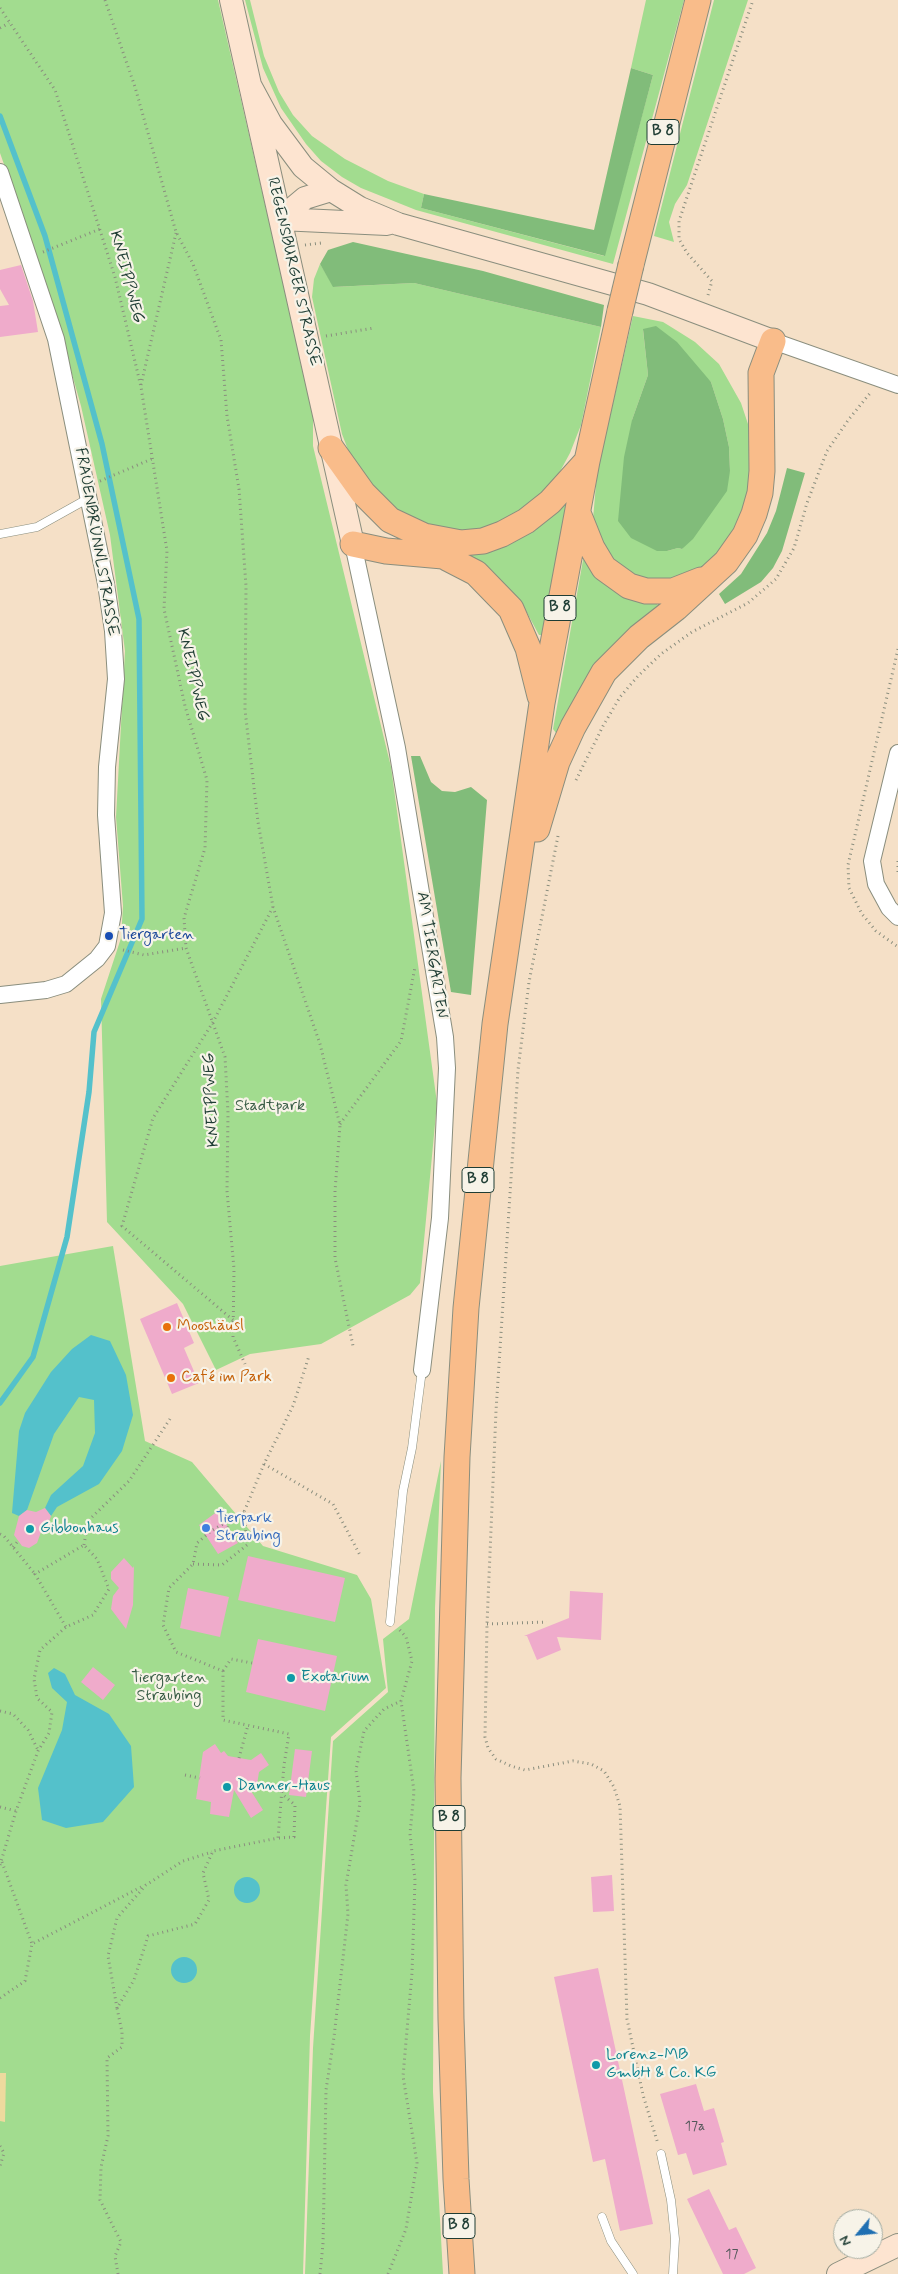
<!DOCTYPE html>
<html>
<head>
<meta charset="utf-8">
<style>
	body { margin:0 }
	#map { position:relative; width:898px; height:2274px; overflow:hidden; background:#f5e0c7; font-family:Mynerve,sans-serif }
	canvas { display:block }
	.north { position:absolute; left:833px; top:2209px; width:50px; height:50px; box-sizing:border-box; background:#f7f3e8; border:1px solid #a1aaa0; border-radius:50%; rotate:242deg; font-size:14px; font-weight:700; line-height:20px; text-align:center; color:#1f3d34 }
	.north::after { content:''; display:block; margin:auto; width:18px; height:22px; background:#1f6fb2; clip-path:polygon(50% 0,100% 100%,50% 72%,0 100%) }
</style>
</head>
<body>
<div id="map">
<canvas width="898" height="2274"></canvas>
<div class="north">N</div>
</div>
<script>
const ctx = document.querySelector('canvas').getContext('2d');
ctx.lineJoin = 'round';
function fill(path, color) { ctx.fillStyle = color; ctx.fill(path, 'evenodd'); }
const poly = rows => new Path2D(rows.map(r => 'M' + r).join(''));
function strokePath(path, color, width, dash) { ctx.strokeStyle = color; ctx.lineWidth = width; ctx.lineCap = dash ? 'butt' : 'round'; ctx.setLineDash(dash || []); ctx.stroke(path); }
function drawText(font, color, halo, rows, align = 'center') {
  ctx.font = font + ' Mynerve,sans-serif'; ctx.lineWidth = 4.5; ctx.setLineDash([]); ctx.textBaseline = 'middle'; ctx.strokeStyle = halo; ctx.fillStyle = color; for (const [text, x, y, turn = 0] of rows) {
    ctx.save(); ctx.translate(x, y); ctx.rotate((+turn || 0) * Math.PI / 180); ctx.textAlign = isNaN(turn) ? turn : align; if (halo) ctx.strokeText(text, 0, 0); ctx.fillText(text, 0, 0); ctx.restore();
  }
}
const green = poly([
	[0,0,218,0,313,413,313,446,391,767,437,1103,420,1283,410,1295,321,1344,250,1354,216,1370,183,1304,107,1222,101,999,121,938,123,906,116,817,125,651,110,535,81,406,48,289,0,153],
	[245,0,250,0,264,56,279,92,293,115,312,136,345,159,388,181,424,194,421,208,604,256,653,75,631,68,646,0,684,0,613,264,416,210,361,188,342,177,321,161,306,144,281,108,263,68],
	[714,0,748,0,687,185,675,204,669,222,674,242,654,236],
	[320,264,334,287,414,283,601,327,581,425,570,453,557,477,538,500,493,527,469,532,443,531,397,513,378,495,350,455,342,434,312,297,314,279],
	[633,316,663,322,676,330,695,342,719,364,741,403,749,427,753,453,750,500,729,542,699,572,665,584,630,576,603,552,593,519,597,473],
	[643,330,711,382,723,419,729,447,730,471,682,549,678,548,667,551,632,420,648,375],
	[563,504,567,507,543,635,539,635,525,609,468,555,469,552],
	[583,560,589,560,656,602,659,607,562,732,556,733,553,729],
	[113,1246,145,1441,192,1462,263,1546,357,1575,371,1599,386,1688,331,1737,310,2036,303,2274,0,2274,0,1266],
	[441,1461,435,1608,433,2092,443,2274,305,2274,313,2048,333,1741,388,1692,383,1639,409,1619]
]);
const forest = poly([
	[631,68,653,75,605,256,421,208,424,194,594,230],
	[353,242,483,271,604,305,601,327,414,283,333,287,320,264,328,250],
	[656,326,677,342,711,382,723,419,729,447,730,471,727,491,693,539,682,549,678,548,667,551,657,551,631,538,618,521,624,457,632,420,648,375,643,329],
	[787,468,805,473,782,551,773,568,761,582,725,604,719,594,741,574,767,533,776,511],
	[411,756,420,756,431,782,442,791,455,792,471,787,487,800,471,995,451,992]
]);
const sand = poly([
	[0,2073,6,2073,5,2122,0,2121]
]);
const water = poly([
	[91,1335,110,1341,126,1375,133,1415,122,1451,99,1484,57,1507,51,1516,45,1508,51,1495,83,1466,95,1433,94,1400,79,1397,54,1434,27,1510,19,1516,12,1513,19,1431,25,1413,51,1372,72,1349],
	[54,1668,65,1674,75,1695,109,1714,131,1746,134,1787,103,1822,66,1828,42,1820,38,1788,62,1730,67,1702,52,1688,48,1673],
	'234 1890a13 13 0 1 1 26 0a13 13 0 1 1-26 0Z',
	'171 1970a13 13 0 1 1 26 0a13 13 0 1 1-26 0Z'
]);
const stream = poly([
	[0,116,45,236,102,444,139,619,142,919,94,1032,89,1092,67,1237,33,1357,0,1403]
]);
const building = poly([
	[21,265,33,301,38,332,0,337,0,306,9,305,0,289,0,270],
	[177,1303,194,1343,184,1348,199,1383,172,1394,140,1319],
	[45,1508,51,1516,47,1527,41,1532,37,1543,29,1548,22,1546,14,1535,19,1516,27,1510,36,1512],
	[218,1511,238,1543,218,1554,199,1525],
	[248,1556,345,1578,335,1622,238,1600],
	[124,1558,133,1568,134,1566,133,1605,126,1629,111,1609,113,1596,119,1588,111,1579,111,1572],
	[188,1588,229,1597,220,1637,180,1628],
	[570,1591,603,1593,601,1640,557,1637,561,1650,537,1660,527,1636,524,1636,569,1618],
	[258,1639,337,1656,325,1711,246,1692],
	[93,1667,115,1685,103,1700,81,1682],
	[215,1744,221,1753,224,1751,228,1756,251,1760,261,1753,269,1765,259,1772,256,1791,251,1791,263,1810,251,1818,234,1790,229,1817,210,1814,211,1802,196,1799,203,1752],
	[295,1749,312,1751,306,1797,289,1795],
	[612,1875,614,1911,593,1912,591,1877],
	[598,1968,653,2224,620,2231,605,2159,593,2162,554,1977],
	[696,2084,704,2111,714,2108,724,2142,721,2143,727,2165,693,2175,686,2153,678,2155,660,2094],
	[709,2189,729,2230,736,2227,756,2268,744,2274,723,2274,687,2199]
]);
const path = poly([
	[105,0,135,87,176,232,193,264,221,340,227,416,239,489,246,586,245,710,258,822,273,907,320,1044,340,1125,335,1191,335,1258,353,1346],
	[0,8,55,90,115,277,141,387,167,551,164,609,185,706,207,780,205,848,184,918,186,948,225,1057,228,1113,227,1191,234,1269,233,1337,245,1364],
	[0,28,9,23],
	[305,245,321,243],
	[43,252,100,229],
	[708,295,712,281,687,253,679,239,679,221,753,0],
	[326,336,374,328],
	[141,385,176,233],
	[100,481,154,458],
	[898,649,848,865,849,888,862,914,876,931,898,947],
	[576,780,603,726,620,697,638,676,661,654,692,632,748,603,776,579,794,548,807,503,827,451,849,419,871,392],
	[558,836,529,982,518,1070,496,1411,487,1624,485,1737,488,1748,496,1759,511,1766,525,1770,573,1761,591,1764,604,1771,614,1787,620,1806,627,2019,643,2095,658,2144],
	[898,861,898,874],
	[123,950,144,955,186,948],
	[340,1124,401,1041,415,967],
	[233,1320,122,1226,153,1118,213,1022,273,907],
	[264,1464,333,1504,361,1557],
	[225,1522,230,1534],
	[0,1534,4,1536,35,1574],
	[84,1545,88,1521,129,1481,170,1419],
	[13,1547,18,1541],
	[193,1564,222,1565,247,1545,244,1512,264,1464,293,1406,309,1356],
	[487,1624,547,1622],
	[223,1671,231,1659,252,1663],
	[0,1711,13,1714,28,1730,38,1750],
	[239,1758,248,1725],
	[185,1775,200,1778],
	[0,1807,16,1811],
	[279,1838,294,1837,295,1805,282,1794],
	[2,1862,32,1944],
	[0,1865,16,1811,38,1751,49,1733,52,1712,37,1698,34,1679,40,1650,66,1627,93,1615,109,1589,97,1559,84,1545,35,1574,66,1627],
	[0,1998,25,1981,32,1944,143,1886],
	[117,2008,108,1956,117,1918,146,1885,183,1861,212,1852],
	[0,2146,4,2153,0,2166],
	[118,2274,115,2256,121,2242,100,2200,101,2167,108,2136,107,2058,122,2047,122,2032,117,2008,134,1980,148,1936,195,1924,209,1900,203,1873,213,1851,278,1838,284,1765,289,1734,223,1720,223,1671,176,1652,163,1625,169,1588,193,1564,197,1543,211,1531,244,1512],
	[320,2274,323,2244,326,2090,334,2037,348,1914,346,1885,360,1803,356,1770,364,1731,384,1709,401,1701],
	[388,2274,406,2229,417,2163,403,2076,412,1973,415,1880,410,1834,414,1791,401,1701,412,1661,406,1637,399,1629]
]);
const lane = poly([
	[0,534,37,527,89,498],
	[390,1622,403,1491,412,1448,422,1370],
	[661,2154,671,2200,675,2239,673,2274],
	[602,2217,611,2241,633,2274]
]);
const street = poly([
	[0,172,56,339,106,584,113,631,116,679,107,767,106,815,113,913,107,946,97,959,66,984,46,990,0,995],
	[773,341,898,385],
	[353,544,397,748,445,1037,447,1068,440,1218,422,1370],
	[898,753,872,861,876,884,889,908,898,917]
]);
const secondary = poly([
	[231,0,353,544],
	[250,85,271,124,303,167,331,190,360,208,398,224,648,294,773,341],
	[280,219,387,224],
	[280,219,305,198,331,190],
	[838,2274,898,2245]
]);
const primary = poly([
	[631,265,698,0],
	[331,448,363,493,390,520,424,536,461,543,483,541,502,534,526,521,550,502,587,461],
	[578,513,592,548,604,568,629,586,646,591,673,591,701,580],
	[353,544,386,551,443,556,476,573,511,609,528,648,540,696],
	[537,829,557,762,573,727,604,672,639,637,676,608,726,562,745,535,754,514,760,493,762,471,761,373,773,341],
	[462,2274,456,2179,451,2019,448,1778,457,1457,466,1308,495,1024,542,703,587,461,620,311]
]);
const primaryBridge = poly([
	[620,311,631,265]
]);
const markers = [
	[109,936,5,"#1a4fb4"],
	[167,1327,5,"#e8710a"],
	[171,1378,5,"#e8710a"],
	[206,1528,5,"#3f7fe0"],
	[30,1529,5,"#0f9aa8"],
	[291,1678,5,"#0f9aa8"],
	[227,1787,5,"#0f9aa8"],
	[596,2065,5,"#0f9aa8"]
];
const numberNames = [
	["17a",695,2127],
	["17",732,2255]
];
const shields = [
	[663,132,32],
	[560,608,32],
	[478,1180,32],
	[449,1818,32],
	[459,2226,32]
];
const shieldNames = [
	["B 8",663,132],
	["B 8",560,608],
	["B 8",478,1180],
	["B 8",449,1818],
	["B 8",459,2226]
];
const streetNames = [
	["REGENSBURGER STRASSE",293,272,77],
	["KNEIPPWEG",126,277,75],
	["FRAUENBRÜNNLSTRASSE",96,542,80],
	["KNEIPPWEG",192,675,77],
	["AM TIERGARTEN",431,955,81],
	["KNEIPPWEG",212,1100,-93]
];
const transitNames = [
	["Tiergarten",119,936]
];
const parkNames = [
	["Stadtpark",270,1107],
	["Tiergarten",169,1679],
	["Straubing",169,1697]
];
const foodNames = [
	["Mooshäusl",177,1327],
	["Café im Park",181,1378]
];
const shopNames = [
	["Tierpark",216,1519],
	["Straubing",216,1537]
];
const cultureNames = [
	["Gibbonhaus",40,1529],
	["Exotarium",301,1678],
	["Danner-Haus",237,1787],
	["Lorenz-MB",606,2056],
	["GmbH & Co. KG",606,2074]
];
fill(green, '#a2dc8f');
fill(forest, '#81bc7a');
fill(sand, '#eeda9e');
fill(water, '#54c1cb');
strokePath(stream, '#54c1cb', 5.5);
fill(building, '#efabcb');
strokePath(lane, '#8a8e7e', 9);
strokePath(street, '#8a8e7e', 18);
strokePath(secondary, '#8a8e7e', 24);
strokePath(primary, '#8a8e7e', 27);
strokePath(path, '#8a8e7e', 3, [1, 4]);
strokePath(lane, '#fff', 8);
strokePath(street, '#fff', 16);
strokePath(secondary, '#fde4d0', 22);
strokePath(primary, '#f9bc8a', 25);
strokePath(primaryBridge, '#8a8e7e', 27, []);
strokePath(primaryBridge, '#f9bc8a', 25);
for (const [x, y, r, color] of markers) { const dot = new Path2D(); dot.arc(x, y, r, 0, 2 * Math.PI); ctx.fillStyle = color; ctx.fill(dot); strokePath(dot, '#f7f3e8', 2); }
drawText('14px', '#53585a', null, numberNames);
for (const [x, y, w] of shields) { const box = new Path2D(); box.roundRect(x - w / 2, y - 12.5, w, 25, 4); ctx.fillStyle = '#f7f3e8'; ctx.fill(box); strokePath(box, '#1f3d34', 1); }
drawText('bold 15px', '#1f3d34', null, shieldNames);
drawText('16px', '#1f3d34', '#f7f3e8', streetNames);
drawText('16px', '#164399', '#f7f3e8', transitNames, 'left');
drawText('16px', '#395d46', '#f7f3e8', parkNames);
drawText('16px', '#c56008', '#f7f3e8', foodNames, 'left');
drawText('16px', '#366cbe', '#f7f3e8', shopNames, 'left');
drawText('16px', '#0d838f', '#f7f3e8', cultureNames, 'left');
</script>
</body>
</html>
